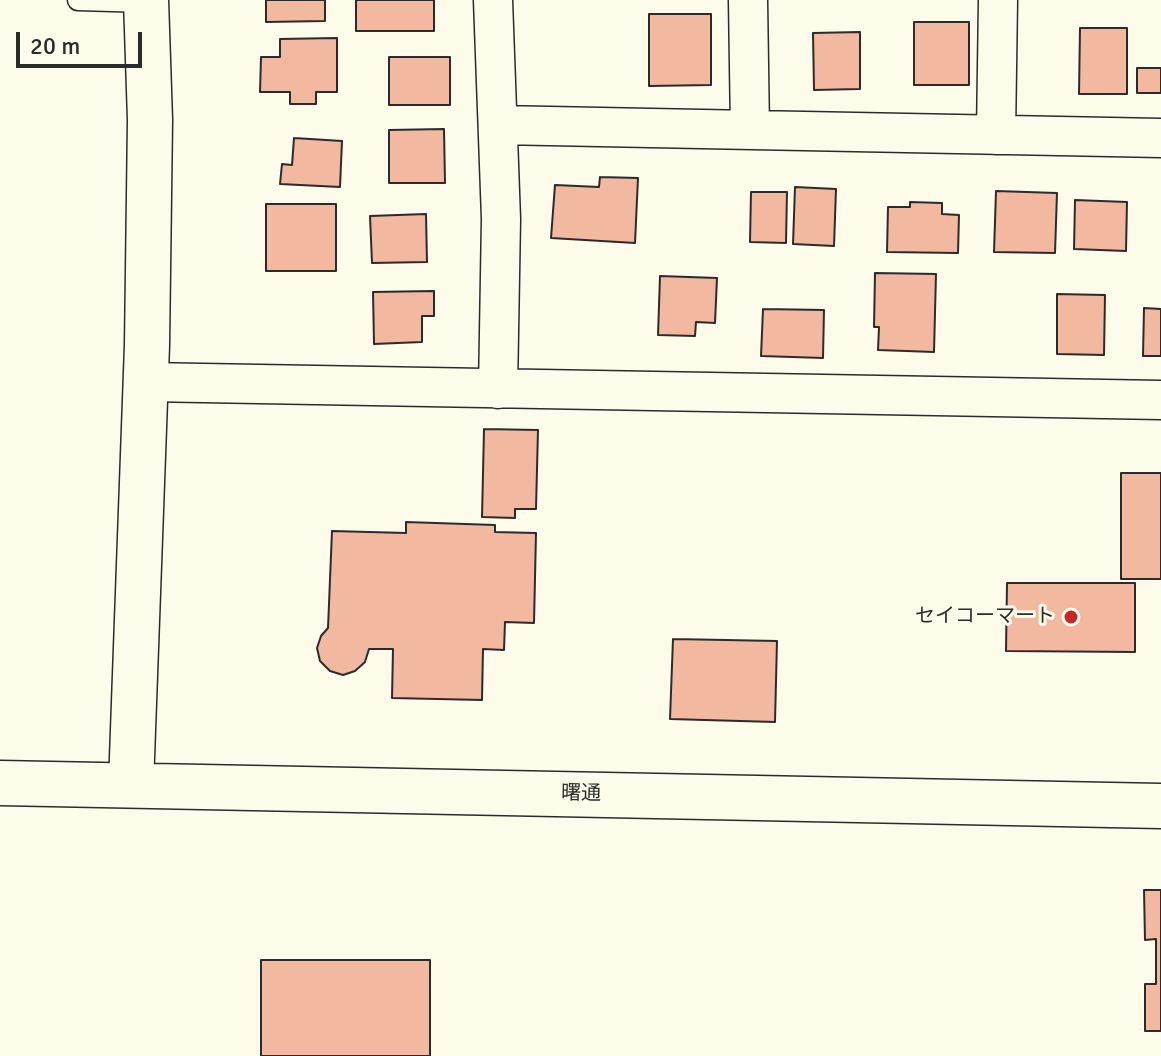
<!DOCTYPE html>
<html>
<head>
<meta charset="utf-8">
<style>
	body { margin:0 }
	#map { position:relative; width:1161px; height:1056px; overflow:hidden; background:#fdfbea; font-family:Signika,sans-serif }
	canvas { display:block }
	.scale { position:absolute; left:16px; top:32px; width:126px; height:36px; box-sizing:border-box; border:4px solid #2b2b2b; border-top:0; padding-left:10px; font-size:24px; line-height:28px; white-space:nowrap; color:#2b2b2b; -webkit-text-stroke:6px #fdfbea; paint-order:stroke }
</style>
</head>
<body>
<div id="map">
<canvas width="1161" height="1056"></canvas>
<div class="scale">20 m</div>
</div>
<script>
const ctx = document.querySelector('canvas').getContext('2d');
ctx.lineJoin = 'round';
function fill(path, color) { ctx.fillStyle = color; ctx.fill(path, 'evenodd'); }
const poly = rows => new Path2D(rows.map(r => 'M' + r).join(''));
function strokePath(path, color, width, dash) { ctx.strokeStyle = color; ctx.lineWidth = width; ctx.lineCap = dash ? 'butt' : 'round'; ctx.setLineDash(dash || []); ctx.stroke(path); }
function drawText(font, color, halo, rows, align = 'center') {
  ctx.font = font + ' Signika,"Noto Sans JP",sans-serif'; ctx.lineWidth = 6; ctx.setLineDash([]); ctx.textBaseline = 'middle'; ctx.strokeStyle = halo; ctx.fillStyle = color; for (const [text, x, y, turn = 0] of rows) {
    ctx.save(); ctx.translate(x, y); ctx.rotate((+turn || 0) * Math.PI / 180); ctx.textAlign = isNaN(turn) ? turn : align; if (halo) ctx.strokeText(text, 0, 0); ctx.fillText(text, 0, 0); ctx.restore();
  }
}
const building = poly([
	[266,0,325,0,325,21,266,22,266,0],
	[356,0,434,0,434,31,356,31,356,0],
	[649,14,711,14,711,85,649,86,649,14],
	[914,22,969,22,969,85,914,85,914,22],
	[1080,28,1127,28,1127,94,1079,94,1080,28],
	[860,32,860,89,814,90,813,33,860,32],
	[337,38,337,92,316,92,316,104,290,104,290,92,260,92,261,57,280,57,280,39,337,38],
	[389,57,450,57,450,105,389,105,389,57],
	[1137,68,1161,68,1161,93,1137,93,1137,68],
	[444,129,445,183,389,183,389,130,444,129],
	[294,138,342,141,340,187,280,184,282,164,292,165,294,138],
	[600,177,638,178,635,243,551,238,555,185,599,187,600,177],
	[795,187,836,189,834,246,793,244,795,187],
	[996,191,1057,193,1055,253,994,252,996,191],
	[751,192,787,192,786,243,750,242,751,192],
	[1075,200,1127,202,1126,251,1074,249,1075,200],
	[910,202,942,203,942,214,959,215,958,253,887,252,888,207,910,207,910,202],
	[266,204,336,204,336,271,266,271,266,204],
	[426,214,427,262,372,263,370,216,426,214],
	[875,273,936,274,934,352,878,350,879,327,874,327,875,273],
	[660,276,717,278,715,323,696,322,695,336,658,335,660,276],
	[434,291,434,316,422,316,422,342,374,344,373,292,434,291],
	[1057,294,1105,295,1104,355,1057,354,1057,294],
	[1144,308,1161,309,1161,356,1143,356,1144,308],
	[763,309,824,310,823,358,761,356,763,309],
	[484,429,538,430,536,509,515,509,515,518,482,517,484,429],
	[1121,473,1161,473,1161,579,1121,579,1121,473],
	[406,522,495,525,495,532,536,533,534,623,505,622,504,650,483,649,482,700,392,698,393,649,369,649,365,662,355,671,343,675,330,671,320,661,317,648,321,636,328,628,332,531,406,533,406,522],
	[1007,583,1135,583,1135,652,1006,651,1007,583],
	[673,639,777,641,775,722,670,719,673,639],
	[1144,890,1161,890,1161,1031,1145,1031,1145,984,1156,984,1156,939,1145,940,1144,890],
	[261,960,430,960,430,1056,261,1056,261,960]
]);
const lane = poly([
	[78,0,146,2]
]);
const street = poly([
	[493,0,501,219,498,389],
	[748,0,750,130],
	[498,125,1161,138],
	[996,135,998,0],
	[146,382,1161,400]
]);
const secondary = poly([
	[0,783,1161,806],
	[131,785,147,345,150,120,146,0]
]);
const markers = [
	[1071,617,8,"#c62828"]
];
const poiNames = [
	["セイコーマート",1055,617]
];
const streetNames = [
	["曙通",581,794,1]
];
fill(building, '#f2b8a0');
strokePath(building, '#2b2b2b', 2);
strokePath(lane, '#2b2b2b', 23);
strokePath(street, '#2b2b2b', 41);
strokePath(secondary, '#2b2b2b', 47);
strokePath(lane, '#fdfbea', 20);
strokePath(street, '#fdfbea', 38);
strokePath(secondary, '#fdfbea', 44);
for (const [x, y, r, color] of markers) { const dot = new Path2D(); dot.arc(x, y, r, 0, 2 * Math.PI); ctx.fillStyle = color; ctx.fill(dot); strokePath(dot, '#fdfbea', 3); }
drawText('20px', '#2b2b2b', '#fdfbea', poiNames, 'right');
drawText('20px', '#2b2b2b', '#fdfbea', streetNames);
</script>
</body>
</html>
